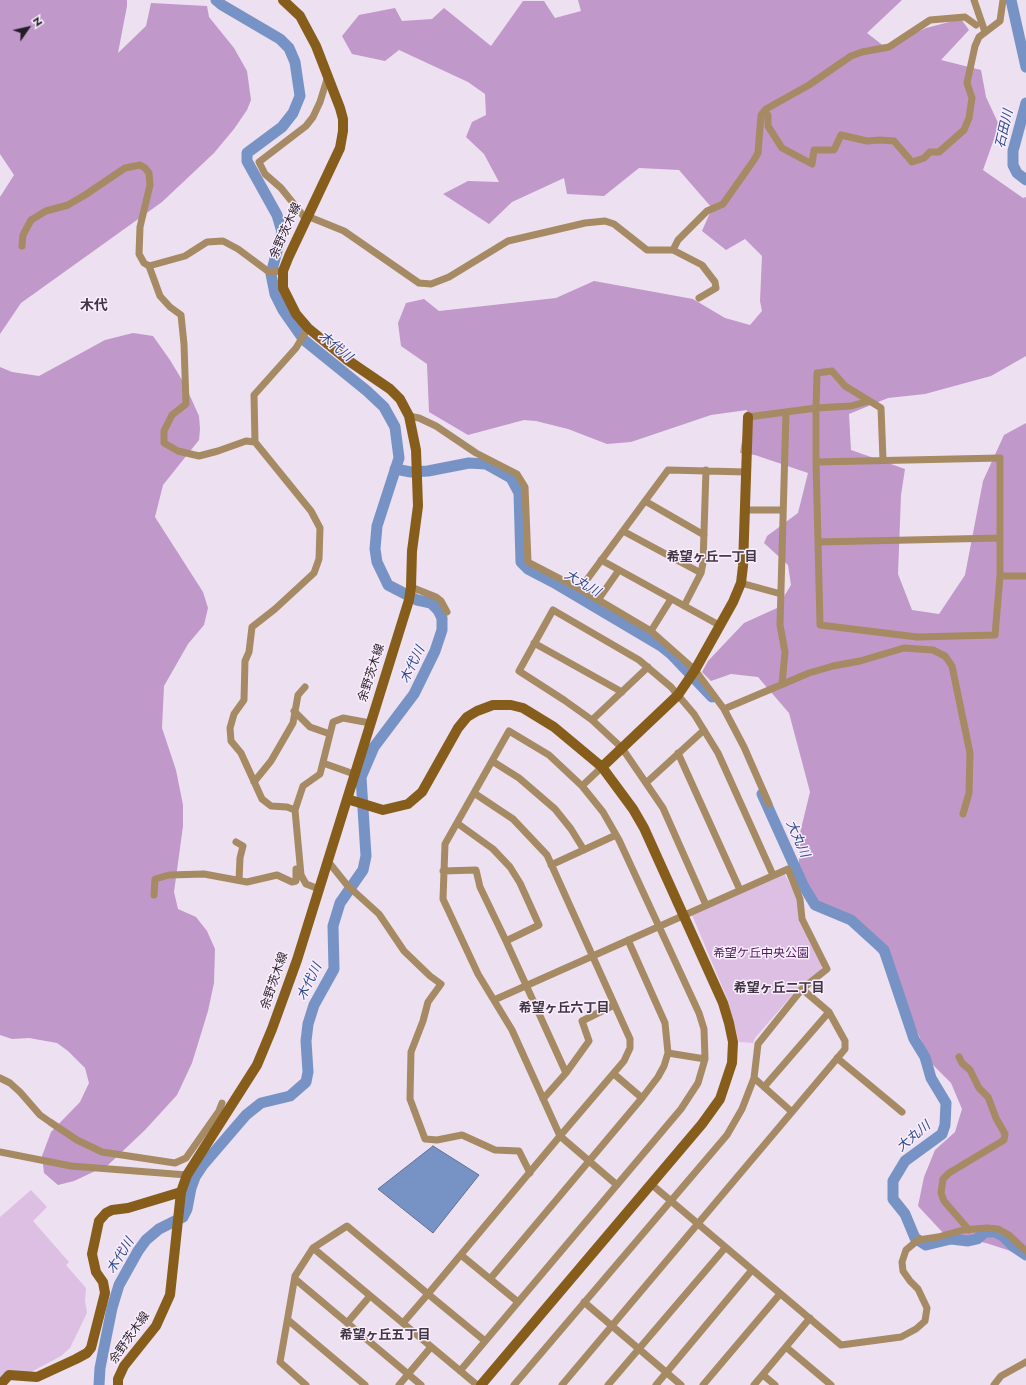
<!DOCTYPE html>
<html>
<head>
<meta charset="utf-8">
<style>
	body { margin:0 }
	#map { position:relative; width:1026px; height:1385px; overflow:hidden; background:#ede0f0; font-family:Jost,sans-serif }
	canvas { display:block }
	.north { position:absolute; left:8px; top:8px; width:40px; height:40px; -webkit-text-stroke:3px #faedfd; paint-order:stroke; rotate:56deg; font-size:11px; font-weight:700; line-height:16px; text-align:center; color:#231e24 }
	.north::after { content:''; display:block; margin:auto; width:14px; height:18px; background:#231e24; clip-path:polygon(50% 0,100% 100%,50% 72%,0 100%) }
</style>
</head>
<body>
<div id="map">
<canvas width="1026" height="1385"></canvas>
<div class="north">N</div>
</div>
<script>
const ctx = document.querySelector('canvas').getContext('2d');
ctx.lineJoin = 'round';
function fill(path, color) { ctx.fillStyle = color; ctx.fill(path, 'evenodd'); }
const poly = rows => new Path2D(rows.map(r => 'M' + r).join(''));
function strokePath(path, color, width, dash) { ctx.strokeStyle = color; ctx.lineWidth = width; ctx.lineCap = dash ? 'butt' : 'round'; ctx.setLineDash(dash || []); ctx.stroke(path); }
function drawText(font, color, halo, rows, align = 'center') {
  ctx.font = font + ' Jost,"Noto Sans JP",sans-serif'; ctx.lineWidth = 3; ctx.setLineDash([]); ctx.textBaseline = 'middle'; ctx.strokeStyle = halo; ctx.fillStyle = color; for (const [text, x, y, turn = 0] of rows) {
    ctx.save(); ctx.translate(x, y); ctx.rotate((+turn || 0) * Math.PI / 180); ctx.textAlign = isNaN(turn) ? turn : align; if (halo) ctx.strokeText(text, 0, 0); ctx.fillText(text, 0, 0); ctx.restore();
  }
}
const green = poly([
	[784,873,798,899,798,916,800,923,822,966,821,970,794,993,755,1038,753,1043,739,1042,727,998,692,915],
	[31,1190,47,1207,33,1221,69,1262,66,1265,86,1288,85,1301,87,1313,70,1348,61,1356,29,1373,0,1381,0,1217]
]);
const forest = poly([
	[0,0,127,0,127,6,118,53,146,26,151,3,207,6,209,17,234,48,247,71,251,100,247,110,234,129,214,153,162,202,21,303,0,334,0,197,14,175,0,154],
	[578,0,902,0,867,33,885,47,926,28,961,19,969,30,941,60,981,70,986,97,999,125,983,170,1023,198,1026,197,1026,356,991,376,925,394,888,398,849,414,851,450,905,469,901,495,898,574,912,610,939,614,965,575,983,481,1004,435,1026,423,1026,1256,986,1243,945,1235,918,1206,924,1177,935,1150,955,1132,962,1109,951,1083,931,1063,903,999,884,960,866,936,798,890,800,833,810,792,789,713,758,677,731,674,711,681,702,672,708,661,744,623,777,608,791,585,788,565,764,543,767,536,798,513,808,473,755,455,740,453,747,410,711,415,631,442,607,444,568,429,536,421,524,420,468,435,429,412,427,364,401,346,398,323,406,303,424,299,439,311,556,298,594,281,693,299,725,318,750,325,762,311,760,301,762,256,745,239,726,250,702,231,712,208,679,170,639,168,604,196,567,194,564,178,512,202,489,224,443,194,468,181,499,182,484,154,466,137,472,122,486,115,485,94,468,82,399,50,385,61,352,54,342,36,359,15,395,8,402,21,432,19,444,8,491,46,523,1,544,1,555,18,581,11],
	[133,333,153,336,170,360,185,385,199,416,200,429,199,440,163,485,155,517,203,592,208,608,204,625,188,644,164,686,162,728,176,770,183,805,183,826,174,892,178,909,196,917,207,931,215,949,214,983,208,1011,192,1063,177,1095,145,1130,108,1165,74,1181,58,1185,44,1173,42,1156,51,1132,80,1102,89,1083,85,1068,68,1051,57,1043,29,1038,12,1039,0,1035,0,367,12,372,39,376,105,340]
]);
const water = poly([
	[433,1146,479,1175,433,1233,378,1189,433,1146]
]);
const river = poly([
	[1011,0,1026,67],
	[1026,103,1013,151,1013,165,1017,173,1026,180],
	[395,469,411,472,428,471,469,463,486,464,511,478,519,493,521,562,528,569,553,582,661,646,671,654,712,697],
	[762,794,803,885,815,905,851,920,884,950,914,1039,925,1057,931,1078,946,1103,945,1125,942,1134,905,1161,893,1181,893,1199,905,1214,915,1238,926,1245,951,1239,968,1241,977,1239,985,1232,995,1232,1003,1236,1014,1247,1026,1255],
	[99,1385,100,1368,112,1308,119,1285,138,1251,146,1240,159,1229,183,1217,187,1209,191,1188,195,1177,203,1165,246,1115,261,1103,290,1096,306,1082,308,1072,306,1041,308,1024,314,1005,334,969,333,926,340,903,363,870,366,856,361,777,374,747,414,694,435,651,442,630,442,618,438,610,431,603,417,600,388,585,377,562,375,549,377,526,399,458,395,427,384,407,367,391,304,340,283,310,275,294,271,274,282,232,277,215,247,161,247,153,282,127,293,113,300,96,295,62,289,48,280,39,222,5,216,0]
]);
const street = poly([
	[974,0,985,32],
	[764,112,768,115,768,126,782,148,812,164,814,150,834,150,841,135,867,141,880,140,894,141,912,162,924,158,930,152,939,152,964,130,969,118,972,98,967,83,975,46,979,37,1000,21,1003,0],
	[307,216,344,231,419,283,431,284,449,277,508,241,585,223,605,221,614,224,647,250,673,250,702,265,715,282,716,288,699,298],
	[305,218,281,188,265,174,259,162,306,126,313,117,320,102,328,76],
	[22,246,23,235,31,220,46,211,68,205,85,195,125,168,140,165,145,168,149,173,150,185,140,227,139,254,144,263,149,266],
	[673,250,678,240,707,211,723,204,754,160,758,153,761,115,766,109,809,85,851,56,862,52,889,47,930,20,965,17,976,25],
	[308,328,296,348,254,395,255,442,311,511,320,528,319,559,314,573,275,609,252,627,249,652,245,661,244,700,234,714,230,728,231,741,241,753,262,799,271,806,287,807,295,810,301,875,306,884,319,889],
	[409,416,419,418,436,426,476,453,517,474,525,487,528,562,580,589,651,631,695,670,724,709,744,747,769,804],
	[748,417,816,408,851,406,869,401],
	[255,442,246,441,218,451,199,456,178,451,164,443,164,431,172,415,186,404,184,344,181,315,170,307,160,296,149,266,185,256,207,242,223,241,238,249,269,272,283,271],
	[816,462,1000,458,1000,576,995,635,917,637,820,625,818,542,816,462,816,408,817,373,832,371,845,386,881,408,883,460],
	[645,501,704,535],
	[744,510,783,510],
	[623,531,701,573],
	[818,542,1000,538],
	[601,560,719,625],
	[1000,576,1026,576],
	[741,583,781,594],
	[411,587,436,597,441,601,447,612],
	[580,589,668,470,746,472],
	[598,600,619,570],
	[684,606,701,573,703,563,706,470],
	[651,631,671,599],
	[534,643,622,692],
	[782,684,785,652,780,625,786,412],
	[724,709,809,673,833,666,860,661,904,648,933,650,945,656,952,666,970,753,969,793,963,814],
	[294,711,310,727,330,734],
	[592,720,648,667],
	[678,753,740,890],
	[492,761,519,778,555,809,571,829,584,850],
	[323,763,354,774],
	[254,782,271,761,293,723,298,695,305,687],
	[646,783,704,730],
	[582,786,602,767],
	[474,793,513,819,547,855,630,1039,630,1048,624,1061,560,1136,617,1185],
	[295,810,303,786,320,774,333,722,343,718,370,723],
	[236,842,243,846,240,858,239,880],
	[327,860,347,885,379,914,404,951,430,976,441,984,428,1002,423,1021,411,1052,410,1099,425,1139,437,1140,462,1135,495,1150,519,1151,530,1173],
	[551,865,616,835],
	[443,871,476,870,480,887,506,941,539,925,520,883,510,867,493,849,457,823],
	[154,895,155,879,169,875,204,874,247,882,277,875,292,882,296,881,296,869],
	[706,905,663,808,622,748,592,720,564,700,519,671,553,610,639,660,671,687,694,714,718,753,773,875],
	[506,941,566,1073,543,1099],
	[494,1000,788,869,800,899,802,919,827,969,802,989,829,1012,845,1041,845,1049,562,1385],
	[668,1053,705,1059],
	[959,1057,962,1063,970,1070,979,1088,988,1097,996,1118,1005,1134,1004,1140,949,1173,943,1179,941,1193,944,1201,969,1230],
	[837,1058,902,1112],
	[566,1073,589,1041,582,1021,614,1005],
	[614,1074,642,1098],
	[0,1078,10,1083,20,1092,40,1115,50,1122,77,1140,102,1152,175,1163,186,1158,219,1111,222,1103],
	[754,1078,792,1112],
	[764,1087,829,1012],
	[0,1152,71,1166,187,1175],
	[651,1184,841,1345,901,1337,916,1329,925,1321,927,1308,918,1289,910,1281,903,1271,902,1262,906,1250,918,1240,938,1237,963,1230,987,1228,998,1229,1009,1235,1026,1251],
	[313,1248,477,1385],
	[461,1255,518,1302],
	[295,1279,421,1385],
	[490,1279,642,1098,658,1077,664,1066,668,1053,665,1023,628,940],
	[584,1302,681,1385],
	[288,1320,365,1385],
	[347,1323,370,1296],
	[403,1323,428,1294,485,1341],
	[786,1347,831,1385],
	[763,1375,775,1385],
	[306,1385,280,1362,295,1276,313,1248,347,1226,428,1294,560,1136,512,1030,478,974,443,899,445,844,509,731,549,755,582,786,603,812,619,840,699,1013,704,1029,705,1059,698,1083,681,1109,460,1371],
	[399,1385,431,1347],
	[514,1385,727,1135,742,1109,754,1078,758,1044,802,989],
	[608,1385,725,1248],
	[656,1385,752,1270],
	[703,1385,780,1294],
	[754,1385,810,1318],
	[994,1385,1001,1376,1026,1362]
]);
const secondary = poly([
	[602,767,678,695,695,670,733,602,741,583,743,566,748,417],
	[347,799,383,810,408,804,422,792,458,728,467,717,477,711,493,705,511,705,523,708,554,727,602,767,633,809,644,828,723,1003,729,1023,733,1042,732,1063,720,1099,702,1124,481,1385],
	[0,1385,9,1375,37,1377,76,1359,87,1353,91,1348,105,1293,103,1282,96,1272,92,1254,99,1221,106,1213,112,1210,128,1208,181,1192],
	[118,1385,118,1379,124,1366,156,1326,170,1295,181,1192,187,1175,257,1065,272,1029,297,960,409,600,411,587,412,551,418,506,416,450,409,416,400,399,390,389,346,359,308,328,296,314,283,288,283,271,289,256,340,148,343,131,343,119,340,108,316,46,300,16,283,0]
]);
const streetNames = [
	["余野茨木線",286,231,-66],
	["余野茨木線",372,673,-72],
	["余野茨木線",275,981,-71],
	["余野茨木線",130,1338,-55]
];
const parkNames = [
	["希望ケ丘中央公園",761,954]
];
const waterNames = [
	["石田川",1005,129,-77],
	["木代川",335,347,39],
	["大丸川",582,584,30],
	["木代川",413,665,-64],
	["大丸川",797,839,66],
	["木代川",310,982,-64],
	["大丸川",914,1137,-40],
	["木代川",121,1256,-58]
];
const neighbourhoodNames = [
	["希望ヶ丘一丁目",712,558],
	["希望ヶ丘二丁目",779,989],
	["希望ヶ丘六丁目",564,1009],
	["希望ヶ丘五丁目",385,1336]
];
const quarterNames = [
	["木代",94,307]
];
fill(green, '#dcbfe3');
fill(forest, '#c098c9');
fill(water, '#7793c5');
strokePath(water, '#5e7095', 1);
strokePath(river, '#7793c5', 11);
strokePath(street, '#a68a63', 7);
strokePath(secondary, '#865d1a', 10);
drawText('12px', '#231e24', '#faedfd', streetNames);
drawText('12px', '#4c1c58', '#faedfd', parkNames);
drawText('italic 13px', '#2c4d8c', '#faedfd', waterNames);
drawText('bold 13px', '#403542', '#faedfd', neighbourhoodNames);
drawText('bold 14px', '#403542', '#faedfd', quarterNames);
</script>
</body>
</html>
